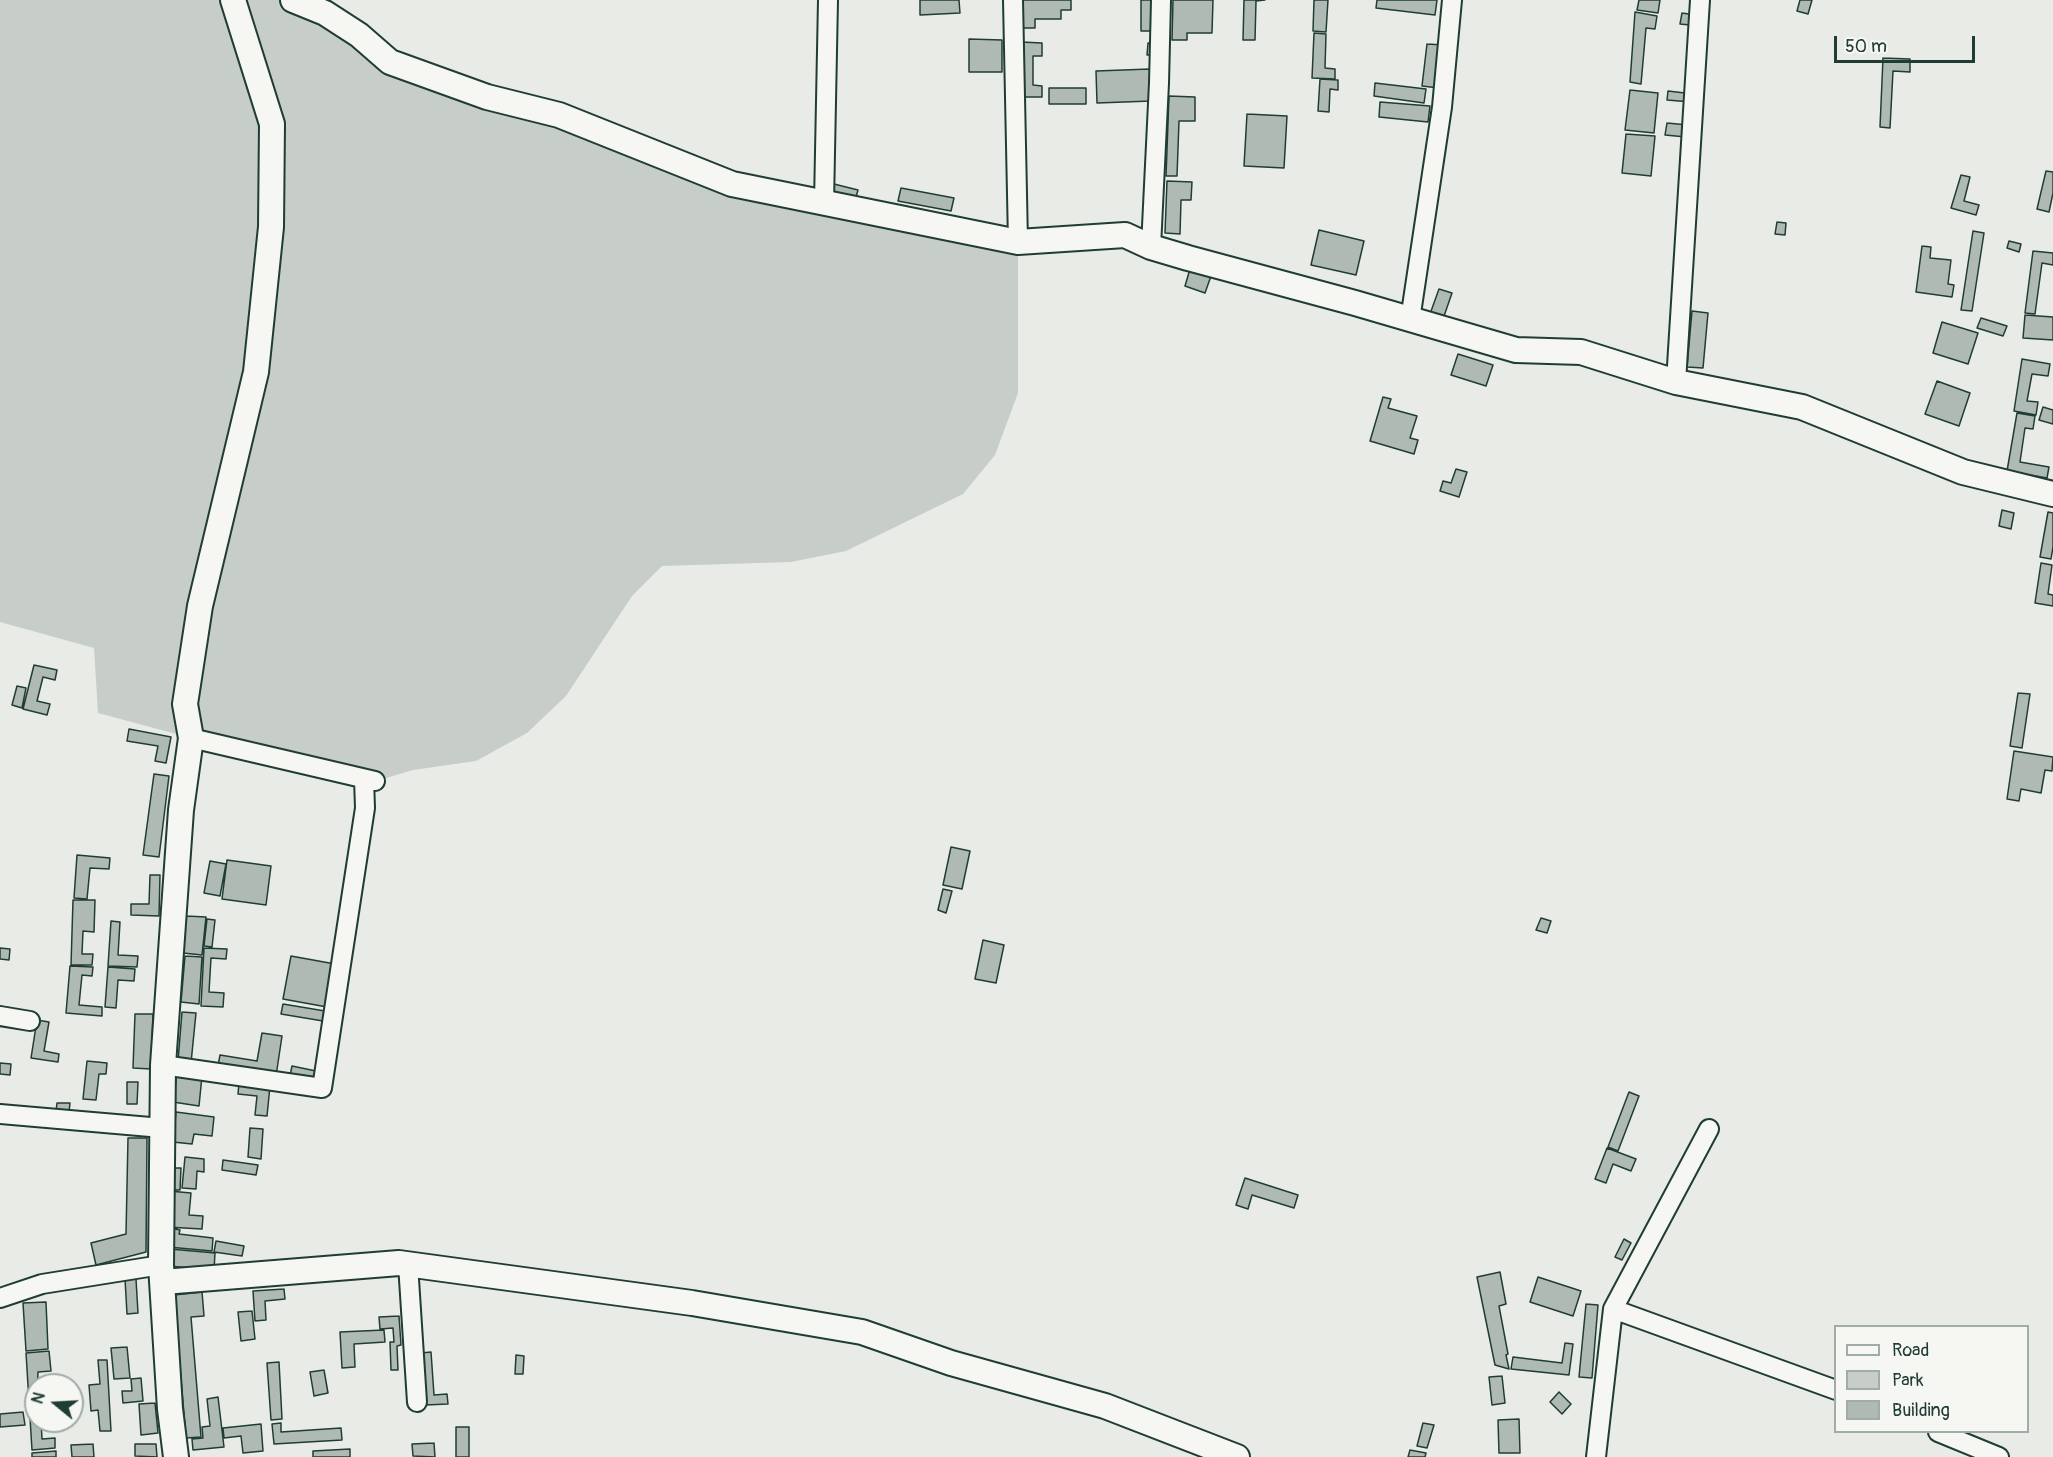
<!DOCTYPE html>
<html>
<head>
<meta charset="utf-8">
<style>
	body { margin:0 }
	#map { position:relative; width:2053px; height:1457px; overflow:hidden; background:#e9ebe7; font-family:Pangolin,sans-serif }
	canvas { display:block }
	.legend { position:absolute; left:1834px; top:1325px; width:195px; height:108px; box-sizing:border-box; background:#f6f6f2; border:2px solid #a0aca6; margin:0; padding:8px 10px; list-style:none; font-size:18px; color:#1f3d34 }
	.legend li { display:flex; align-items:center; gap:12px; height:30px }
	.legend b { width:30px; border:2px solid #a0aca6 }
	.north { position:absolute; left:24px; top:1373px; width:60px; height:60px; box-sizing:border-box; background:#f6f6f2; border:2px solid #a0aca6; border-radius:50%; rotate:288deg; font-size:16px; font-weight:700; line-height:24px; text-align:center; color:#1f3d34 }
	.north::after { content:''; display:block; margin:auto; width:21px; height:27px; background:#1f3d34; clip-path:polygon(50% 0,100% 100%,50% 72%,0 100%) }
	.scale { position:absolute; left:1834px; top:36px; width:141px; height:27px; box-sizing:border-box; border:3px solid #1f3d34; border-top:0; padding-left:8px; font-size:18px; line-height:21px; white-space:nowrap; color:#1f3d34; -webkit-text-stroke:4px #f6f6f2; paint-order:stroke }
</style>
</head>
<body>
<div id="map">
<canvas width="2053" height="1457"></canvas>
<ul class="legend">
<li><b style="height:8px;background:#f6f6f2"></b>Road</li>
<li><b style="height:16px;background:#c7cec9"></b>Park</li>
<li><b style="height:16px;background:#b0bab5"></b>Building</li>
</ul>
<div class="north">N</div>
<div class="scale">50 m</div>
</div>
<script>
const ctx = document.querySelector('canvas').getContext('2d');
ctx.lineJoin = 'round';
function fill(path, color) { ctx.fillStyle = color; ctx.fill(path, 'evenodd'); }
const poly = rows => new Path2D(rows.map(r => 'M' + r).join(''));
function strokePath(path, color, width, dash) { ctx.strokeStyle = color; ctx.lineWidth = width; ctx.lineCap = dash ? 'butt' : 'round'; ctx.setLineDash(dash || []); ctx.stroke(path); }
const green = poly([
	[0,0,293,0,390,62,665,158,1018,242,1018,393,995,455,963,494,846,551,791,562,662,566,632,596,566,696,527,733,476,761,413,770,376,781,191,738,98,713,94,648,0,622]
]);
const building = poly([
	[920,0,959,0,960,13,920,15,920,0],
	[1020,0,1071,0,1071,10,1061,10,1061,19,1035,19,1035,28,1020,28,1020,0],
	[1141,0,1154,0,1154,31,1141,31,1141,0],
	[1173,0,1213,0,1212,33,1187,33,1187,40,1172,40,1173,0],
	[1244,0,1265,0,1256,1,1255,40,1243,40,1244,0],
	[1314,0,1328,0,1326,32,1313,31,1314,0],
	[1377,0,1437,0,1435,15,1376,8,1377,0],
	[1639,0,1660,0,1658,13,1637,10,1639,0],
	[1800,0,1812,0,1808,14,1797,11,1800,0],
	[1635,12,1657,16,1655,29,1646,28,1641,84,1630,82,1635,12],
	[1682,13,1696,15,1690,25,1680,24,1682,13],
	[1314,33,1326,34,1325,68,1335,69,1335,79,1312,78,1314,33],
	[969,39,1002,40,1002,72,969,72,969,39],
	[1021,42,1042,43,1042,56,1033,56,1033,85,1042,86,1042,97,1020,97,1021,42],
	[1148,43,1154,43,1153,55,1147,55,1148,43],
	[1427,44,1444,45,1439,88,1422,86,1427,44],
	[1883,58,1910,59,1910,72,1893,71,1890,128,1880,127,1883,58],
	[1150,69,1151,101,1097,103,1096,71,1150,69],
	[1320,79,1338,80,1338,90,1330,89,1329,112,1318,111,1320,79],
	[1375,83,1426,89,1424,103,1374,96,1375,83],
	[1049,88,1086,88,1086,104,1049,104,1049,88],
	[1630,90,1658,93,1654,133,1625,130,1630,90],
	[1668,91,1685,93,1691,102,1667,100,1668,91],
	[1169,96,1195,97,1195,121,1179,121,1177,176,1166,176,1169,96],
	[1380,102,1430,106,1428,122,1379,117,1380,102],
	[1247,114,1287,116,1284,168,1244,166,1247,114],
	[1667,123,1688,125,1686,137,1665,135,1667,123],
	[1626,134,1655,136,1651,176,1622,173,1626,134],
	[2046,171,2053,172,2053,193,2049,212,2037,209,2046,171],
	[1961,175,1970,177,1964,201,1979,205,1976,215,1951,208,1961,175],
	[1167,181,1192,182,1191,200,1181,200,1180,234,1165,233,1167,181],
	[834,184,858,190,856,197,832,192,834,184],
	[901,188,954,198,951,211,898,201,901,188],
	[1777,222,1786,223,1785,235,1775,234,1777,222],
	[1319,230,1364,241,1356,275,1311,265,1319,230],
	[1973,231,1984,233,1972,311,1961,310,1973,231],
	[2009,241,2021,244,2019,252,2007,248,2009,241],
	[1922,246,1931,247,1930,258,1951,260,1948,284,1954,285,1952,297,1916,292,1922,246],
	[2033,251,2053,253,2053,265,2042,263,2035,314,2025,313,2033,251],
	[1190,269,1211,276,1205,293,1185,286,1190,269],
	[1439,289,1452,293,1443,319,1430,314,1439,289],
	[1692,311,1708,313,1703,368,1687,367,1692,311],
	[2025,315,2053,317,2053,340,2023,338,2025,315],
	[1981,318,2007,326,2003,336,1977,328,1981,318],
	[1942,322,1978,333,1968,364,1933,353,1942,322],
	[1458,354,1493,365,1486,386,1451,375,1458,354],
	[2022,359,2050,364,2048,376,2032,374,2027,401,2038,402,2036,415,2014,411,2022,359],
	[1937,381,1970,393,1959,426,1925,414,1937,381],
	[1383,397,1391,399,1388,408,1417,416,1410,438,1418,440,1414,454,1370,441,1383,397],
	[2043,407,2053,410,2053,424,2039,420,2043,407],
	[2017,413,2035,416,2033,429,2025,428,2020,462,2049,467,2047,478,2007,471,2017,413],
	[1456,469,1467,472,1459,497,1440,491,1443,481,1451,483,1456,469],
	[2002,510,2014,513,2011,529,1999,526,2002,510],
	[2048,512,2053,513,2053,547,2051,559,2040,557,2048,512],
	[2041,563,2052,565,2048,594,2053,595,2053,606,2035,603,2041,563],
	[34,665,57,670,55,680,43,677,37,701,50,704,47,715,23,709,34,665],
	[17,686,26,688,22,708,12,705,17,686],
	[2018,693,2030,694,2022,748,2010,746,2018,693],
	[129,729,171,737,166,763,155,761,158,746,127,741,129,729],
	[2014,751,2053,757,2052,771,2045,770,2041,793,2021,789,2019,801,2007,799,2014,751],
	[154,774,169,776,159,857,143,855,154,774],
	[951,847,970,851,962,889,943,885,951,847],
	[77,855,110,858,109,869,90,868,87,899,74,898,77,855],
	[227,860,271,866,266,905,222,899,227,860],
	[210,861,226,864,220,896,204,893,210,861],
	[150,875,160,875,159,916,131,915,131,904,149,904,150,875],
	[943,889,952,891,946,913,938,910,943,889],
	[73,900,95,900,94,932,83,931,82,954,93,954,92,965,71,965,73,900],
	[186,916,206,917,202,955,183,953,186,916],
	[1541,918,1551,921,1547,933,1536,930,1541,918],
	[207,919,215,920,212,947,204,946,207,919],
	[111,921,120,922,118,955,138,956,137,967,108,966,111,921],
	[983,940,1004,945,996,983,975,979,983,940],
	[0,948,10,949,9,960,0,959,0,948],
	[204,948,227,949,226,959,211,958,209,992,224,993,223,1007,201,1006,204,948],
	[185,956,202,957,199,1004,181,1002,185,956],
	[291,956,335,964,327,1007,283,999,291,956],
	[70,966,93,967,92,976,82,975,79,1005,102,1007,102,1016,66,1013,70,966],
	[108,967,135,969,134,981,118,980,116,1008,105,1007,108,967],
	[283,1004,325,1011,323,1021,281,1014,283,1004],
	[182,1012,196,1013,191,1063,178,1061,182,1012],
	[135,1014,153,1014,151,1069,133,1068,135,1014],
	[37,1020,49,1022,44,1051,59,1054,58,1062,31,1058,37,1020],
	[262,1033,282,1036,276,1076,218,1066,220,1055,257,1061,262,1033],
	[87,1061,107,1063,106,1074,99,1074,96,1100,83,1099,87,1061],
	[0,1063,11,1064,10,1075,0,1074,0,1063],
	[292,1066,316,1071,314,1081,290,1076,292,1066],
	[177,1073,202,1076,199,1106,173,1102,177,1073],
	[127,1082,138,1082,137,1104,127,1104,127,1082],
	[239,1083,270,1086,267,1116,255,1115,257,1096,238,1094,239,1083],
	[1629,1092,1639,1096,1618,1151,1608,1147,1629,1092],
	[57,1103,70,1103,69,1112,56,1111,57,1103],
	[176,1112,214,1117,212,1136,194,1134,192,1144,173,1142,176,1112],
	[250,1128,263,1129,261,1159,248,1157,250,1128],
	[128,1138,147,1138,146,1252,96,1265,91,1243,126,1234,128,1138],
	[1607,1148,1636,1159,1631,1171,1613,1164,1606,1183,1595,1179,1607,1148],
	[185,1157,204,1159,204,1172,197,1171,196,1189,182,1188,185,1157],
	[223,1160,258,1165,256,1175,222,1170,223,1160],
	[171,1168,181,1168,180,1190,169,1190,171,1168],
	[1245,1178,1298,1195,1294,1208,1252,1195,1248,1209,1236,1205,1245,1178],
	[169,1191,191,1193,189,1215,203,1216,202,1229,166,1227,169,1191],
	[170,1228,180,1230,179,1234,213,1238,212,1251,168,1247,170,1228],
	[1624,1239,1631,1243,1622,1260,1615,1257,1624,1239],
	[216,1241,244,1246,242,1256,214,1252,216,1241],
	[170,1249,215,1253,214,1270,168,1266,170,1249],
	[1500,1272,1506,1304,1499,1306,1508,1354,1506,1355,1509,1369,1495,1365,1477,1277,1500,1272],
	[1538,1277,1581,1291,1573,1316,1530,1302,1538,1277],
	[125,1279,136,1279,138,1313,127,1314,125,1279],
	[284,1289,285,1299,265,1301,266,1320,255,1321,253,1291,284,1289],
	[202,1292,204,1316,191,1317,201,1437,186,1438,174,1295,202,1292],
	[46,1302,48,1349,26,1351,23,1303,46,1302],
	[1586,1304,1598,1305,1592,1378,1579,1377,1586,1304],
	[252,1311,255,1339,241,1341,238,1312,252,1311],
	[399,1316,401,1345,397,1346,398,1370,391,1370,390,1342,394,1342,393,1328,380,1329,379,1317,399,1316],
	[384,1330,385,1342,354,1344,355,1367,342,1368,340,1332,384,1330],
	[1565,1343,1573,1344,1569,1375,1511,1369,1513,1357,1562,1363,1565,1343],
	[127,1347,130,1378,114,1379,111,1348,127,1347],
	[49,1351,51,1371,38,1372,36,1421,41,1421,42,1439,55,1438,55,1448,32,1450,26,1353,49,1351],
	[431,1352,434,1395,447,1394,448,1404,425,1405,421,1353,431,1352],
	[516,1355,524,1356,523,1374,515,1374,516,1355],
	[98,1360,107,1360,111,1431,100,1431,98,1410,91,1411,89,1385,100,1384,98,1360],
	[279,1362,282,1419,271,1420,267,1363,279,1362],
	[324,1370,328,1393,314,1396,310,1372,324,1370],
	[1502,1376,1505,1403,1492,1405,1489,1377,1502,1376],
	[141,1378,143,1401,123,1403,122,1391,132,1391,131,1379,141,1378],
	[1559,1392,1571,1404,1562,1414,1550,1402,1559,1392],
	[218,1397,224,1447,193,1450,192,1439,203,1438,202,1427,210,1426,207,1399,218,1397],
	[155,1403,158,1433,141,1435,139,1404,155,1403],
	[23,1412,25,1425,0,1427,0,1414,23,1412],
	[1519,1419,1520,1453,1499,1453,1498,1420,1519,1419],
	[281,1423,281,1432,341,1428,342,1440,274,1444,272,1424,281,1423],
	[1423,1423,1434,1425,1427,1448,1417,1446,1423,1423],
	[261,1424,263,1451,243,1453,241,1436,224,1438,223,1428,261,1424],
	[456,1427,469,1427,469,1457,456,1457,456,1427],
	[434,1443,435,1457,413,1456,412,1444,434,1443],
	[93,1444,94,1457,72,1457,71,1445,93,1444],
	[135,1444,156,1444,157,1457,135,1456,135,1444],
	[350,1449,350,1457,313,1457,313,1451,350,1449],
	[1410,1450,1426,1453,1425,1457,1408,1457,1410,1450],
	[56,1451,56,1457,32,1457,32,1453,56,1451]
]);
const street = poly([
	[1013,0,1018,242],
	[824,203,828,0],
	[1151,247,1159,83,1161,0],
	[1410,320,1442,107,1452,0],
	[1676,382,1700,0],
	[191,738,375,781],
	[0,1016,30,1021],
	[163,1065,322,1088,365,808,364,779],
	[0,1114,162,1128],
	[408,1264,417,1402],
	[0,1298,42,1284,161,1265],
	[1613,1309,1836,1390],
	[1938,1432,1999,1457],
	[1596,1457,1613,1309,1709,1129]
]);
const secondary = poly([
	[293,0,325,13,359,35,390,62,487,97,559,115,732,184,1018,242,1125,235,1151,247,1188,258,1355,303,1516,350,1581,352,1676,382,1802,407,1963,472,2053,494],
	[163,1282,399,1263,692,1303,862,1332,951,1363,1105,1406,1237,1457],
	[176,1457,170,1409,161,1265,163,1065,181,810,191,738,185,704,200,606,256,372,271,227,272,124,233,0]
]);
fill(green, '#c7cec9');
fill(building, '#b0bab5');
strokePath(building, '#1f3d34', 1.5);
strokePath(street, '#1f3d34', 22);
strokePath(secondary, '#1f3d34', 28);
strokePath(street, '#f6f6f2', 18);
strokePath(secondary, '#f6f6f2', 24);
</script>
</body>
</html>
